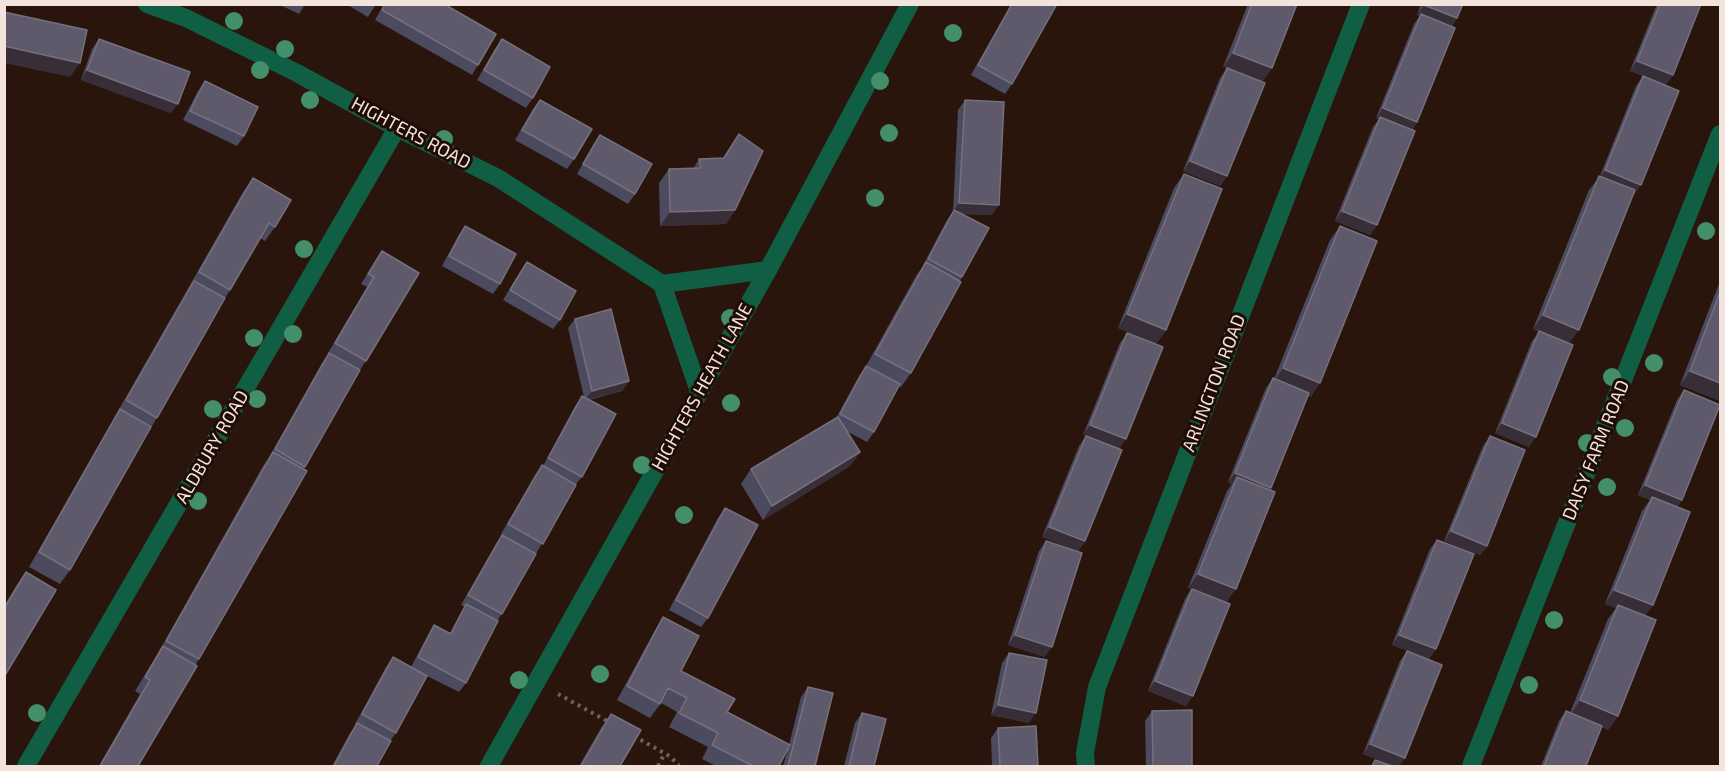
<!DOCTYPE html>
<html>
<head>
<meta charset="utf-8">
<style>
	body { margin:0 }
	#map { position:relative; width:1725px; height:771px; overflow:hidden; background:#29150c; font-family:"Exo 2",sans-serif }
	canvas { display:block }
	.frame { position:absolute; inset:0; border:6px solid #f2e3dd; pointer-events:none }
</style>
</head>
<body>
<div id="map">
<canvas width="1725" height="771"></canvas>
<div class="frame"></div>
</div>
<script>
const ctx = document.querySelector('canvas').getContext('2d');
ctx.lineJoin = 'round';
const poly = rows => new Path2D(rows.map(r => 'M' + r).join(''));
function strokePath(path, color, width, dash) { ctx.strokeStyle = color; ctx.lineWidth = width; ctx.lineCap = dash ? 'butt' : 'round'; ctx.setLineDash(dash || []); ctx.stroke(path); }
function fill(path, color) { ctx.fillStyle = color; ctx.fill(path, 'evenodd'); }
function drawText(font, color, halo, rows, align = 'center') {
  ctx.font = font + ' "Exo 2",sans-serif'; ctx.lineWidth = 6; ctx.setLineDash([]); ctx.textBaseline = 'middle'; ctx.strokeStyle = halo; ctx.fillStyle = color; for (const [text, x, y, turn = 0] of rows) {
    ctx.save(); ctx.translate(x, y); ctx.rotate((+turn || 0) * Math.PI / 180); ctx.textAlign = isNaN(turn) ? turn : align; if (halo) ctx.strokeText(text, 0, 0); ctx.fillText(text, 0, 0); ctx.restore();
  }
}
const path = poly([
	[558,694,609,722],
	[634,736,671,757,679,766],
	[658,766,665,753]
]);
const minor = poly([
	[147,4,186,18,297,73,397,128,498,178,662,284,768,270],
	[662,284,699,391],
	[26,766,397,128],
	[1086,766,1085,753,1097,687,1361,4],
	[1471,766,1720,134]
]);
const tertiary = poly([
	[489,766,768,270,910,4]
]);
const trees = [
	[234,21],
	[953,33],
	[285,49],
	[260,70],
	[880,81],
	[310,100],
	[889,133],
	[444,139],
	[875,198],
	[1706,231],
	[304,249],
	[730,318],
	[293,334],
	[254,338],
	[1654,363],
	[1612,377],
	[257,399],
	[731,403],
	[213,409],
	[1625,428],
	[1587,443],
	[642,465],
	[1607,487],
	[198,501],
	[684,515],
	[1554,620],
	[600,674],
	[519,680],
	[1529,685],
	[37,713]
];
const wall = poly([
	[278,4,305,4,299,14],
	[346,4,376,4,368,17],
	[384,4,444,4,478,65,472,75,375,20],
	[1011,4,1057,4,1012,84,1005,94,971,75],
	[1248,4,1297,4,1272,68,1262,82,1227,176,1220,186,1183,171,1220,78,1227,68,1223,67],
	[1421,4,1463,4,1457,18,1452,26,1417,122,1412,130,1377,225,1370,235,1335,221,1373,127,1379,119,1376,118,1414,24,1420,16,1417,15],
	[1657,4,1701,4,1666,85,1630,71],
	[99,39,171,113,81,80,92,49],
	[502,39,533,98,526,108,477,80,495,49],
	[1643,76,1634,195,1633,194,1569,343,1529,447,1495,433,1532,341,1539,332,1533,329,1589,190,1600,176,1636,86],
	[205,81,244,136,237,146,183,120,198,91],
	[540,100,574,159,567,169,515,140,533,109],
	[965,100,992,215,961,214,962,277,911,373,901,387,899,386,874,432,867,442,848,432,860,452,850,466,763,520,741,484,751,469,836,418,859,376,866,366,916,276,921,269,947,220,953,212,958,110],
	[739,134,735,210,726,224,660,226,659,183,669,169,693,169,699,159,723,158],
	[600,135,635,194,628,204,577,174,593,145],
	[1184,174,1166,330,1156,344,1083,435,1120,343,1127,333,1141,338,1118,328,1174,188],
	[253,178,275,227,265,241,260,238,230,290,225,298,70,570,60,584,29,567,243,192],
	[465,226,500,284,493,294,442,266,458,236],
	[1340,226,1311,397,1308,396,1270,490,1186,706,1148,691,1185,599,1191,589,1188,588,1227,491,1232,484,1228,482,1266,388,1273,378,1274,379,1330,240],
	[382,251,366,361,359,371,304,469,199,659,138,766,99,766,140,694,135,691,157,655,263,466,268,459,322,363,329,353,328,353,367,287,361,284],
	[527,262,560,320,553,329,503,300,520,272],
	[1720,281,1720,401,1680,385],
	[575,319,629,381,622,391,589,400,582,477,576,484,498,620,466,683,459,692,427,676,396,733,390,741,377,766,332,766,350,733,356,725,355,724,386,667,393,657,411,667,428,635,434,625,450,633,460,614,465,607,461,605,496,544,502,535,501,534,535,475,542,465,543,466,575,406,582,396,584,397,568,328],
	[1684,390,1682,500,1677,507,1653,605,1645,616,1618,716,1608,730,1602,727,1586,766,1541,766,1559,721,1566,711,1570,713,1608,619,1616,608,1605,604,1642,511,1650,500,1638,495,1677,400],
	[1086,436,1085,541,1078,551,1042,537,1079,446],
	[1490,436,1487,546,1480,555,1444,541,1483,446],
	[725,508,708,618,701,627,669,610,718,518],
	[1437,540,1436,649,1429,659,1392,645,1430,549],
	[1046,541,1045,657,1008,645,1039,551],
	[26,572,4,677,4,606,16,586],
	[663,617,681,671,727,712,789,745,801,697,808,687,815,766,783,766,788,749,779,766,716,766,702,759,708,747,669,727,677,712,661,703,650,718,617,700,654,632],
	[1407,651,1405,758,1399,766,1394,766,1363,754,1400,661],
	[1009,653,1029,723,991,715,1002,663],
	[1152,711,1192,766,1146,766,1145,721],
	[862,713,874,766,844,766,855,723],
	[611,714,620,766,579,766,601,728],
	[998,728,1038,766,992,766,991,738]
]);
const shadedWall = poly([
	[1424,5,1457,18,1450,28,1421,14,1420,16,1417,15],
	[4,46,80,63,70,77,4,63],
	[1233,53,1272,68,1262,82,1223,67],
	[1637,61,1673,75,1666,85,1630,71],
	[87,70,178,104,171,113,81,80],
	[1383,108,1417,122,1410,132,1376,118],
	[1190,161,1227,176,1220,186,1183,171],
	[1605,170,1641,185,1634,195,1598,180],
	[959,203,999,205,992,215,952,213],
	[735,210,726,224,660,226,670,212],
	[1342,211,1377,225,1370,235,1335,221],
	[1127,314,1166,330,1156,344,1118,328],
	[1543,315,1579,330,1569,344,1533,329],
	[1283,368,1320,383,1311,397,1273,382],
	[1690,371,1720,383,1720,401,1680,385],
	[629,381,622,391,585,400,592,391],
	[1502,423,1536,437,1529,447,1495,433],
	[1090,425,1126,439,1119,449,1083,435],
	[860,452,850,466,763,520,772,506],
	[1235,473,1271,488,1264,498,1237,477,1232,484,1228,482],
	[1645,485,1682,500,1675,510,1652,497,1650,500,1638,495],
	[1049,527,1085,541,1078,551,1042,537],
	[1451,531,1487,546,1480,555,1444,541],
	[1198,574,1236,589,1226,603,1188,588],
	[1614,590,1653,605,1643,619,1618,605,1616,608,1605,604],
	[1015,635,1052,647,1045,657,1008,645],
	[1399,635,1436,649,1429,659,1392,645],
	[1155,681,1193,696,1186,706,1148,691],
	[1580,700,1618,716,1608,730,1570,715],
	[998,705,1036,713,1029,723,991,715],
	[1370,744,1405,758,1399,766,1394,766,1363,754]
]);
const building = poly([
	[385,4,444,4,496,34,478,65,382,10,385,4],
	[1012,4,1057,4,1012,84,978,65,1012,4],
	[1252,4,1297,4,1272,68,1233,53,1252,4],
	[1424,4,1463,4,1457,18,1424,5,1424,4],
	[1660,4,1701,4,1673,75,1637,61,1660,4],
	[4,12,87,30,80,63,4,46,4,12],
	[1421,14,1455,28,1417,122,1383,108,1421,14],
	[99,39,190,72,178,104,87,70,99,39],
	[502,39,550,67,533,98,484,70,502,39],
	[1227,68,1265,83,1227,176,1190,161,1227,68],
	[1643,76,1679,91,1641,185,1605,170,1643,76],
	[205,81,258,107,244,136,190,111,205,81],
	[540,100,592,129,574,159,522,130,540,100],
	[965,100,1004,102,999,205,959,203,965,100],
	[1380,117,1415,131,1377,225,1342,211,1380,117],
	[739,134,763,151,735,210,670,212,669,169,701,168,699,159,724,158,739,134],
	[600,135,652,164,635,194,583,164,600,135],
	[1184,174,1222,189,1166,330,1127,314,1184,174],
	[1599,176,1635,190,1579,330,1543,315,1599,176],
	[253,178,291,200,275,227,269,223,230,290,199,272,253,178],
	[954,210,989,228,962,277,928,259,954,210],
	[465,226,516,254,500,284,449,256,465,226],
	[1340,226,1377,241,1320,383,1283,368,1340,226],
	[382,251,419,273,366,361,335,343,374,277,368,274,382,251],
	[527,262,576,291,560,320,510,290,527,262],
	[926,262,961,282,911,373,875,354,926,262],
	[194,281,225,298,157,418,126,400,194,281],
	[1720,292,1720,383,1690,371,1720,292],
	[611,309,629,381,592,391,575,319,611,309],
	[1539,331,1573,345,1536,437,1502,423,1539,331],
	[1127,333,1163,347,1126,439,1090,425,1127,333],
	[329,353,360,370,305,467,275,449,329,353],
	[866,366,900,384,874,432,840,414,866,366],
	[1273,378,1309,393,1271,488,1235,473,1273,378],
	[1684,390,1720,405,1682,500,1645,485,1684,390],
	[582,396,616,414,582,477,548,458,582,396],
	[120,409,151,427,70,570,39,552,120,409],
	[838,417,860,452,772,506,751,469,838,417],
	[1086,436,1122,450,1085,541,1049,527,1086,436],
	[1490,436,1525,450,1487,546,1451,531,1490,436],
	[273,452,307,471,199,659,166,641,273,452],
	[542,465,576,485,543,544,508,524,542,465],
	[1237,477,1275,492,1236,589,1198,574,1237,477],
	[1652,497,1690,512,1653,605,1614,590,1652,497],
	[725,508,758,525,708,618,676,600,725,508],
	[502,535,536,554,502,614,468,595,502,535],
	[1437,540,1474,554,1436,649,1399,635,1437,540],
	[1046,541,1082,553,1052,647,1015,635,1046,541],
	[26,572,56,590,4,677,4,609,26,572],
	[1192,589,1230,604,1193,696,1155,681,1192,589],
	[466,604,498,621,466,683,418,657,434,625,451,634,466,604],
	[1618,605,1656,620,1618,716,1580,700,1618,605],
	[663,617,699,636,681,671,735,699,727,712,790,745,779,766,753,766,712,745,718,733,679,713,687,698,668,688,660,704,627,686,663,617],
	[163,646,197,666,138,766,100,766,150,680,145,677,163,646],
	[1407,651,1442,665,1405,758,1370,744,1407,651],
	[1009,653,1047,660,1036,713,998,705,1009,653],
	[393,657,427,676,396,733,362,714,393,657],
	[808,687,833,693,815,766,788,766,808,687],
	[1192,710,1192,766,1153,766,1152,711,1192,710],
	[1566,711,1602,726,1586,766,1544,766,1566,711],
	[862,713,886,719,874,766,849,766,862,713],
	[611,714,641,730,620,766,581,766,611,714],
	[357,723,391,741,377,766,334,766,357,723],
	[1036,726,1038,766,1000,766,998,728,1036,726],
	[1375,760,1392,766,1372,766,1375,760]
]);
const streetNames = [
	["HIGHTERS ROAD",411,133,28],
	["ARLINGTON ROAD",1214,383,-69],
	["HIGHTERS HEATH LANE",702,387,-61],
	["ALDBURY ROAD",212,447,-60],
	["DAISY FARM ROAD",1596,450,-68]
];
strokePath(path, '#726058', 4, [3, 4.5]);
strokePath(minor, '#105e44', 18);
strokePath(tertiary, '#105e44', 18);
ctx.fillStyle = '#428f6a';
for (const [x, y] of trees) { ctx.beginPath(); ctx.arc(x, y, 9, 0, 2 * Math.PI); ctx.fill(); }
fill(wall, '#4c4a5e');
fill(shadedWall, '#372e37');
fill(building, '#5e5a6b');
strokePath(building, '#75707d', 1.5);
drawText('18px', '#f2e3dd', '#1f0c04', streetNames);
</script>
</body>
</html>
